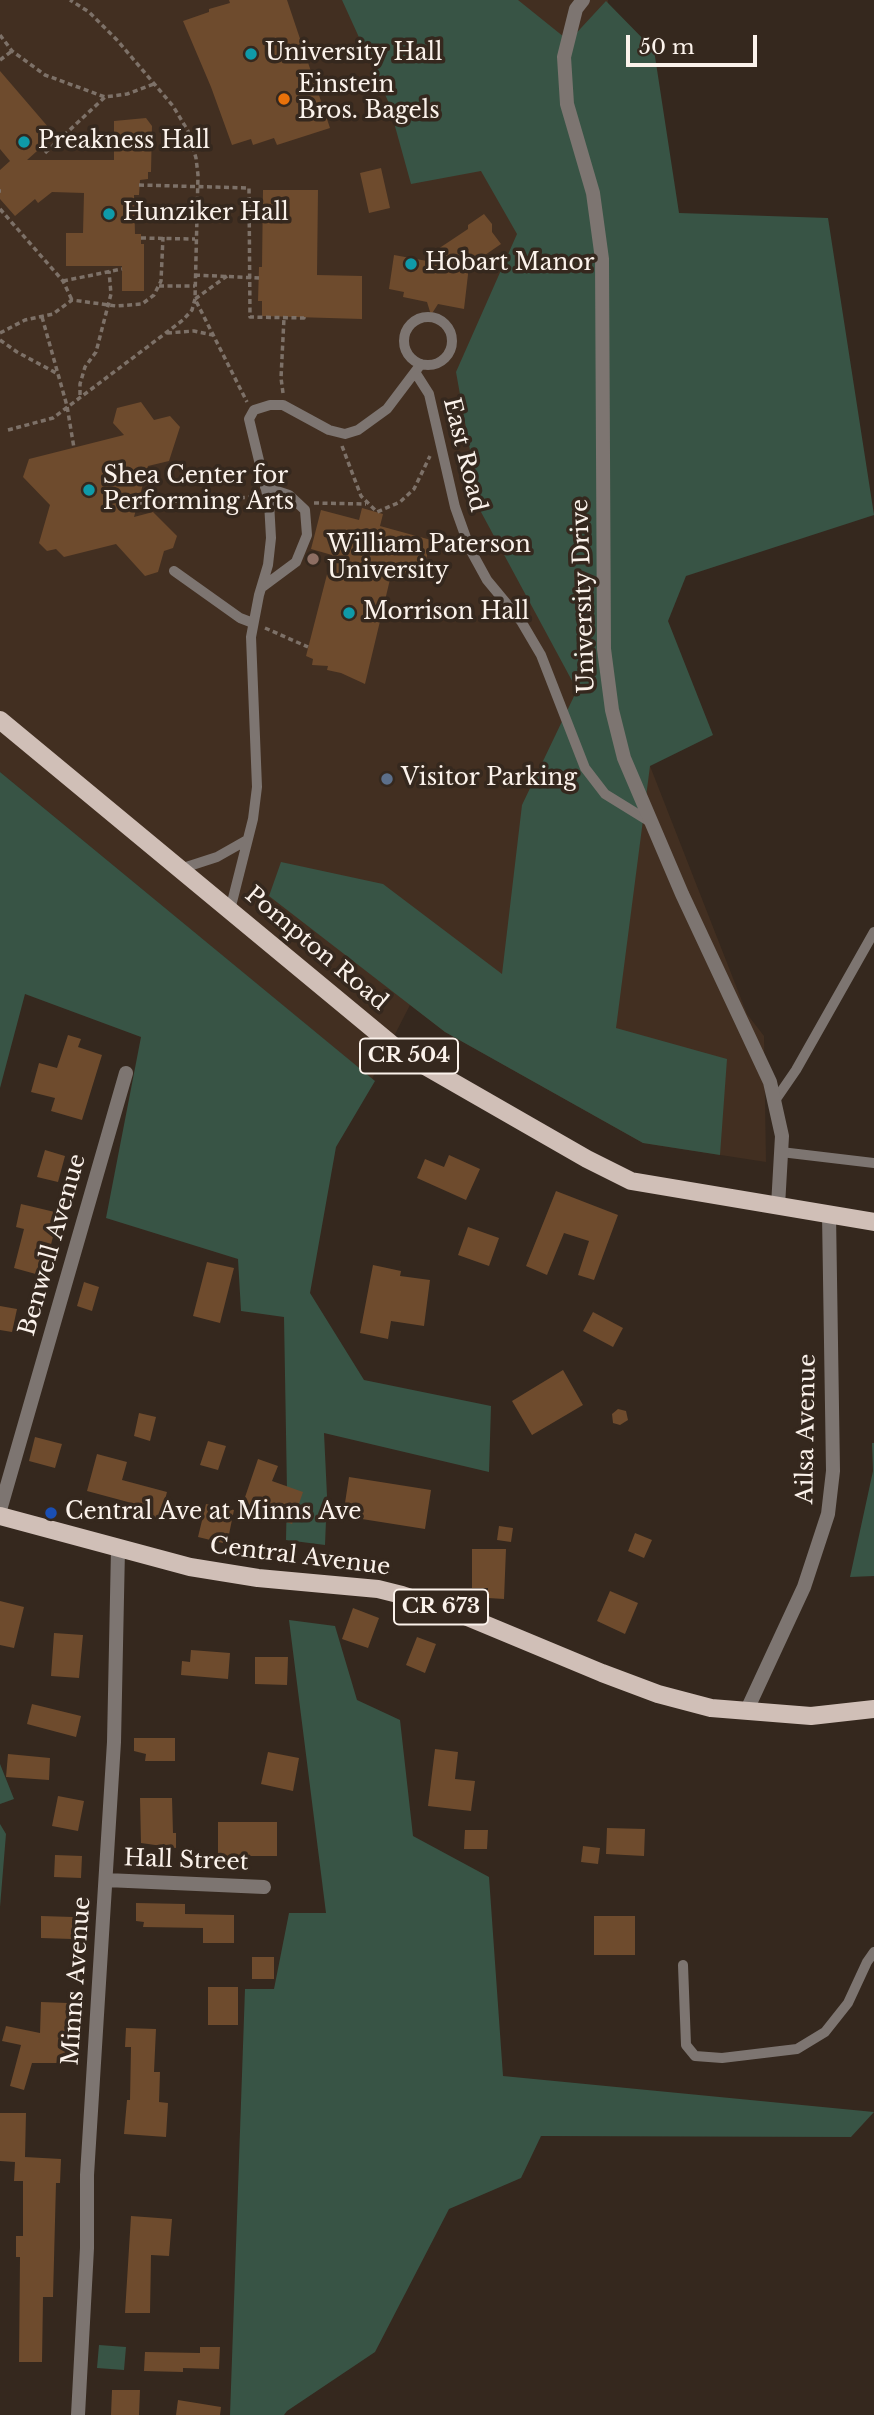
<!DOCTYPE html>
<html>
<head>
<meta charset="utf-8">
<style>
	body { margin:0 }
	#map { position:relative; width:874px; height:2415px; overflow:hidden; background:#35281e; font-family:"Libre Baskerville",serif }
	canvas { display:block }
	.scale { position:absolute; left:626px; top:35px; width:131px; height:32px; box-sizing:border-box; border:4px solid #fbf2eb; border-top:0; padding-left:9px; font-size:21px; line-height:24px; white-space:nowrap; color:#fbf2eb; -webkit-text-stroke:5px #35281e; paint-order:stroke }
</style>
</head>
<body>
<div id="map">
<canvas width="874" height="2415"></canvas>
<div class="scale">50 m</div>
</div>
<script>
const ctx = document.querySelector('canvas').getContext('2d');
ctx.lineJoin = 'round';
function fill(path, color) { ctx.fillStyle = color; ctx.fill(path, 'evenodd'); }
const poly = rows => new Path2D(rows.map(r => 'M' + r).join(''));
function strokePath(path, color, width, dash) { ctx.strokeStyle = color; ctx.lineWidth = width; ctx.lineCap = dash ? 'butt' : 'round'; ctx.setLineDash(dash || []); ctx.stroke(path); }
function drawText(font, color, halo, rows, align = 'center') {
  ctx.font = font + ' "Libre Baskerville",serif'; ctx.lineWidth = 7; ctx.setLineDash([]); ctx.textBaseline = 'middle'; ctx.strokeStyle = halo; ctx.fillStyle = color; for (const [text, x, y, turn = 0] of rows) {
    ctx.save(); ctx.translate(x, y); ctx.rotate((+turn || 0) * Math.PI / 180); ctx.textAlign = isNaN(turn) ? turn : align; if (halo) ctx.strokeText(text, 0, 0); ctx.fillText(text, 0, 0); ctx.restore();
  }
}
const built = poly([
	[0,0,608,0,650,766,747,1014,764,1036,766,1162,643,1143,445,1032,410,1005,372,1079,0,772]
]);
const green = poly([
	[342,0,518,0,569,41,606,1,654,50,679,213,828,218,874,515,686,576,668,621,713,735,650,766,616,1028,727,1059,720,1155,643,1143,445,1032,269,896,281,862,383,884,502,974,522,805,577,690,481,512,456,372,517,234,481,171,411,184,388,101],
	[0,772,375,1081,336,1147,310,1293,364,1380,491,1406,489,1472,324,1433,327,1496,325,1545,286,1540,287,1491,284,1317,241,1311,238,1259,106,1218,141,1037,25,994,0,1088],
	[872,1443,874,1443,874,1576,850,1577,873,1471],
	[289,1620,335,1626,357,1700,400,1720,413,1836,489,1877,503,2076,874,2112,851,2137,541,2136,521,2178,449,2209,375,2352,287,2411,284,2415,230,2415,245,1989,274,1989,289,1913,326,1913],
	[0,1764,14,1799,0,1804],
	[0,1824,6,1834,0,1907],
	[99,2345,126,2347,124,2370,97,2368]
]);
const building = poly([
	[229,0,287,0,330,128,277,145,274,138,253,145,251,139,232,145,211,87,183,21,209,12,209,9,230,3],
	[0,71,55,135,27,160,114,160,114,121,146,118,152,126,151,172,148,172,148,179,140,180,139,195,134,195,135,234,141,234,141,244,144,244,144,291,122,291,122,266,66,266,66,233,83,233,84,193,52,192,38,203,35,199,15,216,0,199,0,170,10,161,0,149],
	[381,168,390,208,369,213,360,173],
	[263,190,318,190,317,275,362,276,362,319,262,316,262,301,258,301,259,267,262,267],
	[484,214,492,224,492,232,501,244,469,266,464,309,438,304,431,315,427,302,403,297,404,292,389,289,394,255,449,265,438,249,468,229,468,225],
	[141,402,154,420,170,416,180,427,169,461,148,466,134,517,153,512,177,536,173,548,164,551,158,572,145,576,116,544,64,557,56,549,47,551,39,543,50,505,23,477,29,459,124,435,113,423,117,408],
	[362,508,383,514,380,526,431,540,421,579,392,571,365,684,341,673,327,670,328,666,312,665,313,659,306,656,332,555,311,549,321,510,359,520],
	[68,1035,81,1039,78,1047,102,1055,82,1120,51,1111,55,1098,31,1092,39,1063,57,1068],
	[45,1150,65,1156,58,1182,37,1177],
	[449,1155,480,1169,466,1200,417,1178,425,1159,444,1167],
	[556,1191,618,1215,594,1280,578,1275,589,1241,564,1233,547,1275,526,1266],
	[21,1204,59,1213,43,1276,14,1268,24,1229,16,1227],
	[468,1227,499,1238,489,1266,458,1255],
	[207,1262,234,1268,220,1323,193,1316],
	[373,1265,401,1271,400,1276,430,1280,424,1326,391,1321,388,1339,360,1333],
	[84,1282,99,1287,92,1311,77,1306],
	[0,1306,17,1309,12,1332,0,1330],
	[593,1312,623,1328,613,1347,583,1331],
	[563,1370,583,1405,532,1435,512,1401],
	[618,1409,626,1411,628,1420,620,1425,613,1423,612,1414],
	[139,1413,156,1417,150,1441,134,1436],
	[35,1437,62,1444,55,1468,29,1461],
	[208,1441,226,1446,218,1470,200,1465],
	[97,1454,127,1462,122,1480,167,1492,160,1519,137,1512,139,1505,87,1491],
	[258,1459,278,1466,272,1481,303,1492,292,1524,242,1506],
	[349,1477,431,1490,425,1529,343,1516],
	[206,1504,234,1510,227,1544,198,1537],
	[499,1526,513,1528,511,1542,497,1540],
	[635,1533,652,1540,644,1558,628,1551],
	[472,1549,506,1549,504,1599,488,1598,488,1588,472,1588],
	[610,1591,638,1603,625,1634,597,1621],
	[0,1601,24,1607,14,1648,0,1645],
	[353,1608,379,1618,368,1648,342,1639],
	[54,1633,83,1635,79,1678,51,1676],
	[417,1637,436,1644,425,1673,406,1665],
	[191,1650,230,1653,228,1679,181,1675,182,1661,190,1662],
	[255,1657,288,1657,287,1685,255,1684],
	[32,1704,81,1716,76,1737,27,1724],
	[134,1738,175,1738,175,1761,145,1761,146,1754,134,1751],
	[435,1749,458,1752,455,1779,475,1781,471,1811,428,1806],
	[268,1752,299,1758,293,1791,261,1784],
	[8,1754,50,1758,49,1780,6,1777],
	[58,1796,84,1801,78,1831,52,1826],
	[140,1798,172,1798,173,1833,176,1833,176,1848,141,1843],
	[218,1822,277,1822,277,1856,240,1856,240,1865,218,1865],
	[607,1828,645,1829,644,1856,606,1854],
	[465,1830,488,1830,487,1849,464,1849],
	[583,1846,600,1848,598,1864,581,1862],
	[55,1855,82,1856,81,1878,54,1877],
	[136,1903,185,1904,185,1914,234,1915,234,1943,203,1943,203,1928,143,1927,144,1922,136,1921],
	[41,1916,73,1917,72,1939,41,1938],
	[594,1916,635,1916,635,1955,594,1955],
	[252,1957,274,1957,274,1979,252,1979],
	[208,1987,238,1987,238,2025,208,2025],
	[41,2002,68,2003,65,2063,32,2063,24,2090,10,2086,21,2045,2,2041,6,2026,40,2033],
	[126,2028,156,2029,154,2072,160,2072,159,2102,168,2103,166,2137,124,2134,127,2100,130,2100,131,2047,125,2047],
	[0,2113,26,2113,25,2157,61,2159,60,2183,56,2183,53,2297,43,2297,42,2362,19,2362,20,2257,16,2257,16,2236,23,2236,23,2181,14,2181,15,2162,0,2161],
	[131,2216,172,2219,169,2256,151,2255,150,2313,125,2313],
	[200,2347,220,2347,219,2369,183,2368,183,2372,144,2371,145,2352,200,2353],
	[112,2390,140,2390,139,2415,111,2415],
	[178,2400,221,2407,220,2415,176,2415]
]);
const path = poly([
	[0,35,12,51,45,75,105,97],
	[0,60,12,51],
	[45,153,105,97,127,94,154,84],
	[139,185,249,188,250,317,304,318,304,316],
	[0,191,1,191],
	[0,209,63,281,72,300],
	[141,238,195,239],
	[195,275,259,278],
	[227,276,195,299,247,402],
	[63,281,122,269],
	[159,286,195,286],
	[42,317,67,406,74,448],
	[0,333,25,320,53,314,72,300,116,306,142,304,154,295,161,281,163,237],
	[167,333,194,331,213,335],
	[0,340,17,352,58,374],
	[283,393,281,378,284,318],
	[80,395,80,384,85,367,96,352,111,294,109,271],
	[8,430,53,418,183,320,192,310,195,299,198,175,196,158,188,131,173,106,117,40,89,12,70,0],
	[342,446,361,496,377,512,400,502,414,489,430,456],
	[138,503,255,497],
	[314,503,366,504],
	[265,628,308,647]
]);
const lane = poly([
	'404 341a24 24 0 1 1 48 0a24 24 0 1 1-48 0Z',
	[415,372,429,394,455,507,470,549,487,580,521,621,541,655,585,768,605,794,652,823],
	[174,571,240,618,253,623],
	[261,588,296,562,307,535,305,510,289,495,265,487],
	[180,869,217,857,247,840],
	[230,910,253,819,257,787,251,637,259,595,268,565,271,538,269,502,249,419,254,410,270,405,283,405,329,430,345,434,358,430,387,409,421,364],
	[774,1102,796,1070,874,932],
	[781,1152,874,1163],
	[683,1965,686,2045,695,2056,722,2058,797,2049,825,2032,848,2003,867,1962,874,1952]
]);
const street = poly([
	[583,0,576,9,564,57,567,104,593,193,602,259,604,649,612,710,624,758,682,894,770,1082,782,1136,778,1206],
	[0,1510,126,1073],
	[746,1712,804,1587,828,1514,833,1471,829,1214],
	[106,1880,264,1887],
	[78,2415,87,2248,87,2175,114,1742,118,1549]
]);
const primary = poly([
	[0,720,396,1048,425,1066,587,1159,631,1181,874,1222],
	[0,1516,190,1567,258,1578,378,1589,402,1595,465,1616,602,1673,658,1694,711,1708,811,1716,874,1709]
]);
const markers = [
	[251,54,7,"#0f9aa8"],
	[284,99,7,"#e8710a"],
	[24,142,7,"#0f9aa8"],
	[109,214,7,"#0f9aa8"],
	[411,264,7,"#0f9aa8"],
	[89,490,7,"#0f9aa8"],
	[313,559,7,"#8d6e63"],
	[349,613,7,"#0f9aa8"],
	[387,779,7,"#5c6f8a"],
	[51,1513,7,"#1a4fb4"]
];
const shields = [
	[409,1056,98],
	[441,1607,94]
];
const shieldNames = [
	["CR 504",409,1056],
	["CR 673",441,1607]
];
const poiNames = [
	["University Hall",265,54],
	["Einstein",298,86],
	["Bros. Bagels",298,112],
	["Preakness Hall",38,142],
	["Hunziker Hall",123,214],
	["Hobart Manor",425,264],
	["Shea Center for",103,477],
	["Performing Arts",103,503],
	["William Paterson",327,546],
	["University",327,572],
	["Morrison Hall",363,613],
	["Visitor Parking",401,779],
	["Central Ave at Minns Ave",65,1513]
];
const streetNames = [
	["East Road",464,455,76],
	["University Drive",584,596,-92],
	["Pompton Road",316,949,40],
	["Benwell Avenue",53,1245,-74],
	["Ailsa Avenue",807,1429,-89],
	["Central Avenue",300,1557,7],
	["Hall Street",186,1861,2],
	["Minns Avenue",77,1981,-86]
];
fill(built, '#422f21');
fill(green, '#385445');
fill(building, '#6e4b2d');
strokePath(path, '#7d7168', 3.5, [5, 3.5]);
strokePath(lane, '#7d7571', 10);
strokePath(street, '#7d7571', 14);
strokePath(primary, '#d0bfb7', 18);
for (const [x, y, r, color] of markers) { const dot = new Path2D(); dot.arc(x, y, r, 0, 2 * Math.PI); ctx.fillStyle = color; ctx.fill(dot); strokePath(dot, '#35281e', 2.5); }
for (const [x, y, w] of shields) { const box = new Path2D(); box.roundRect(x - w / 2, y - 17.5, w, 35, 5); ctx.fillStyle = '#35281e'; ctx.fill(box); strokePath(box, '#fbf2eb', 2); }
drawText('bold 21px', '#fbf2eb', null, shieldNames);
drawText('23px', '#fbf2eb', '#35281e', poiNames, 'left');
drawText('23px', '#fbf2eb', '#35281e', streetNames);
</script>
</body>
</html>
